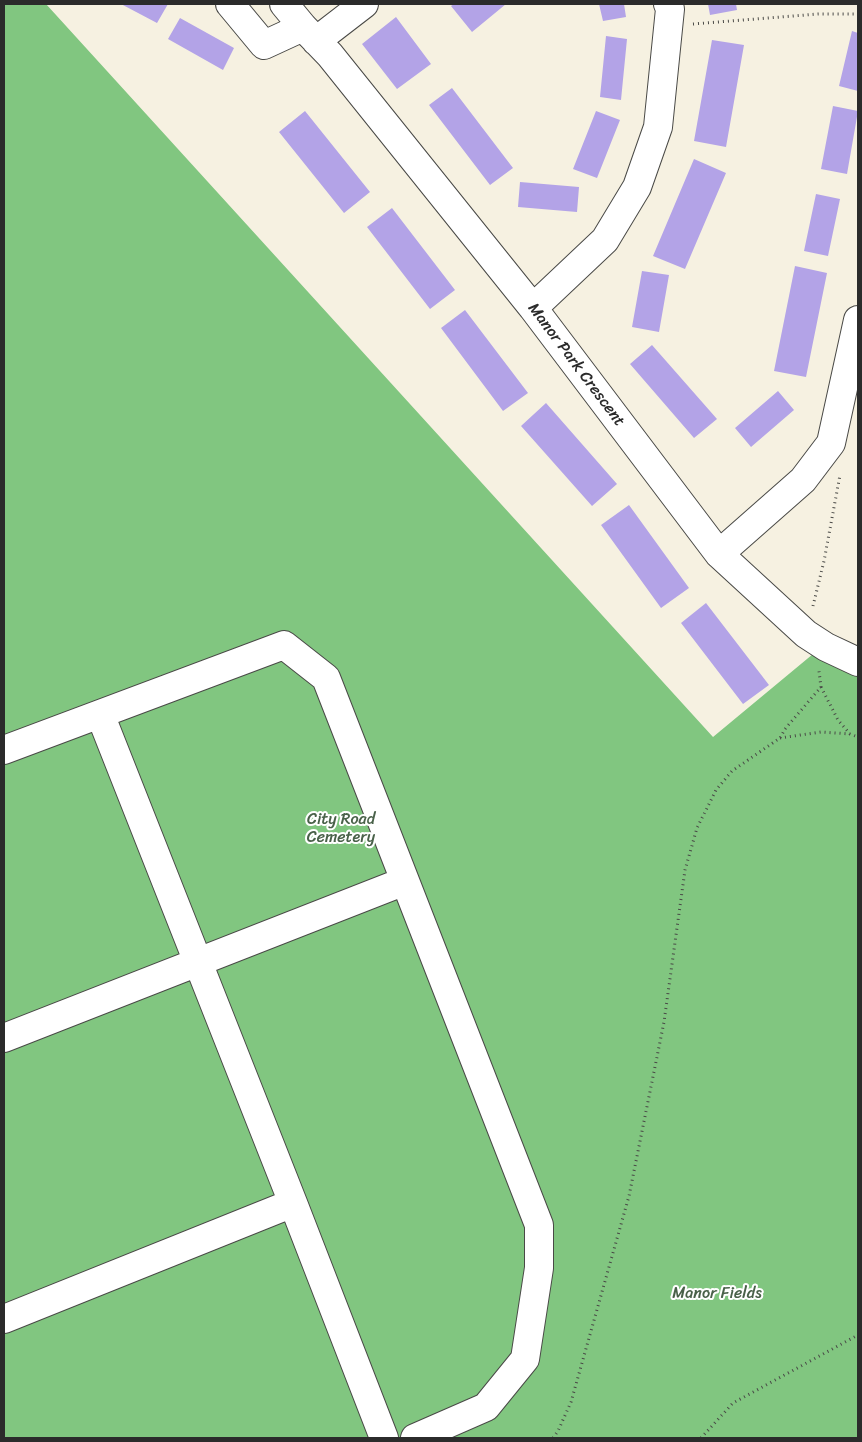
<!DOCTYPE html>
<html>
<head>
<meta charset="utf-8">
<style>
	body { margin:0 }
	#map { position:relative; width:862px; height:1442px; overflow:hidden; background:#f6f1e1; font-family:Sriracha,sans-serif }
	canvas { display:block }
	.frame { position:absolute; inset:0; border:5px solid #2b2b2b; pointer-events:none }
</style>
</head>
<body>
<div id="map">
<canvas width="862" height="1442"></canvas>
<div class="frame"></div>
</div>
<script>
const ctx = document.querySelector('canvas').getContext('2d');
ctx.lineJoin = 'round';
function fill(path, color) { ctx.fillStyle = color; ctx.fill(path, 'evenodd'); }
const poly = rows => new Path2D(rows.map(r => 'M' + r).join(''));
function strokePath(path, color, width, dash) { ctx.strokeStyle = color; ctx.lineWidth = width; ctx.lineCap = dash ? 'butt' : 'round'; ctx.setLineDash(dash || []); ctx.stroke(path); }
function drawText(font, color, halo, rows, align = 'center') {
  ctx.font = font + ' Sriracha,sans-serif'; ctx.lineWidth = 4; ctx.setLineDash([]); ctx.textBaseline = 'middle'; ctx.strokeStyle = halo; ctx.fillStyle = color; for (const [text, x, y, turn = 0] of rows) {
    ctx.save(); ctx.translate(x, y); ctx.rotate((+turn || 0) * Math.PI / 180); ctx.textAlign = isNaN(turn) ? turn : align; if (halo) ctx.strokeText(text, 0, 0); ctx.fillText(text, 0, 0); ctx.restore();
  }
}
const green = poly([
	[4,4,46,4,713,737,813,654,858,668,858,1438,4,1438]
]);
const building = poly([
	[121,4,168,4,157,23],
	[454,4,506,4,472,32,451,6],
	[599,4,624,4,626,17,603,21],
	[708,4,736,4,737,10,710,15],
	[396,17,431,64,397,89,362,44],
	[180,18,234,48,223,70,168,39],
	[852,31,858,33,858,91,839,86],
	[606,36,627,39,621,100,600,97],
	[712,40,744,45,726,147,694,141],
	[452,88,513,168,490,185,429,105],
	[833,106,858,111,847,174,821,169],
	[305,111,370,192,344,213,279,132],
	[596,111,620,120,597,178,573,169],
	[694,159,726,173,685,269,653,256],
	[520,182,579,187,577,212,518,207],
	[816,194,840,199,828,256,804,251],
	[392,208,455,290,430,309,367,227],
	[795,266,827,273,806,377,774,371],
	[642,271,669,275,659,332,632,327],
	[465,310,528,393,503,411,441,328],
	[652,345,717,419,694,438,630,364],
	[778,391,794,410,751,447,735,428],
	[546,403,617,484,592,506,521,426],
	[629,505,689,588,661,608,601,525],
	[706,603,769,685,743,704,681,623]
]);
const path = poly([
	[693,24,818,14,858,14],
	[813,606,824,561,840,475],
	[821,687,838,720,850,734,858,737],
	[780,738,821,732,850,734],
	[553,1438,558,1431,571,1402,629,1196,664,1022,685,870,697,828,716,790,732,771,780,738,785,729,821,687,819,671],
	[701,1438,733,1403,858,1335]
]);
const minor = poly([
	[230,4,264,45,303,27],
	[284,4,303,27,330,55,533,308,719,554,806,634,826,647,858,662],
	[316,41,364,4],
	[533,308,605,240,637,187,658,127,670,9,668,4],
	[719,554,803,480,831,443,858,320],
	[100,714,293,1203,384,1438],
	[4,750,284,645,326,678,539,1225,539,1268,525,1359,486,1407,415,1438],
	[4,1038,405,881],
	[4,1319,293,1203]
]);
const streetNames = [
	["Manor Park Crescent",576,365,53]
];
const parkNames = [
	["City Road",341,820],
	["Cemetery",341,838],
	["Manor Fields",717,1294]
];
fill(green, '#81c680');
fill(building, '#b3a3e7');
strokePath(minor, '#494946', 30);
strokePath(path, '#494946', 3, [1, 4]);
strokePath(minor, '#fff', 28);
drawText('16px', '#2b2b2b', '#fff', streetNames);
drawText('16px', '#496149', '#fff', parkNames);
</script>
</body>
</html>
